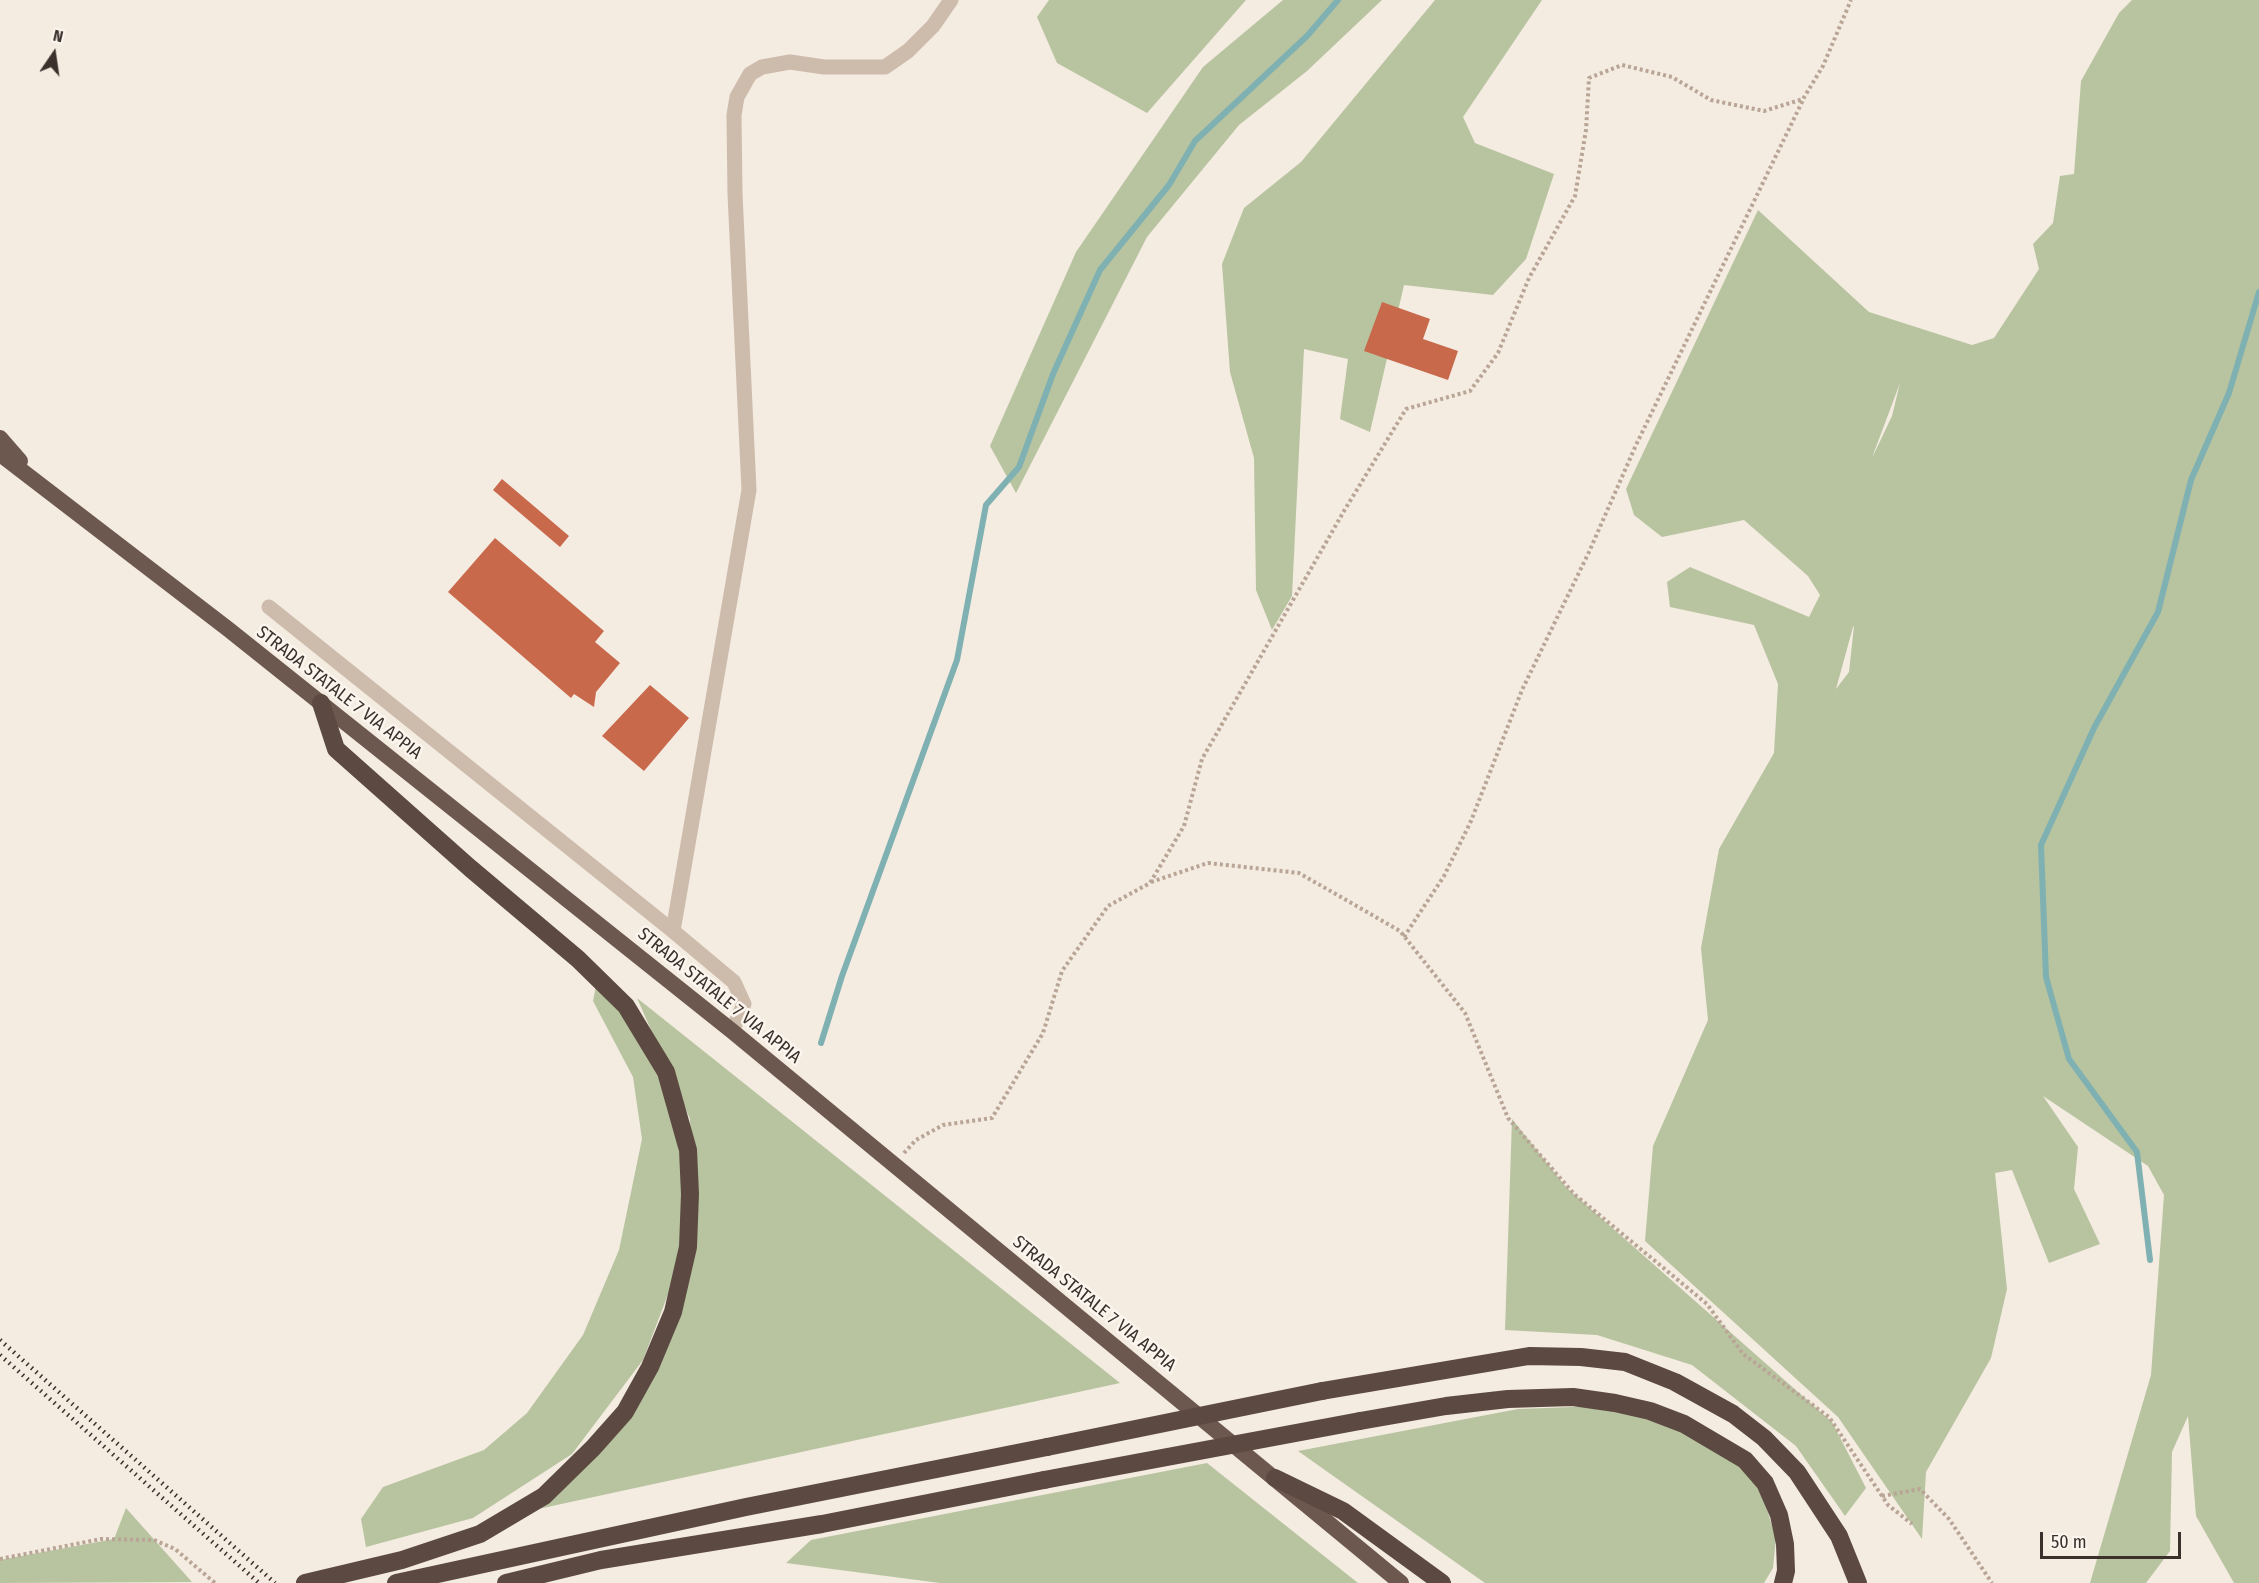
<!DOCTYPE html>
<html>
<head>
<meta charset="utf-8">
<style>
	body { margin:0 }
	#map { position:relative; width:2259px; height:1583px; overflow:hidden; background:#f4ebe1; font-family:"Fira Sans Condensed",sans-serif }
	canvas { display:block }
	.north { position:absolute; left:24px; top:24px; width:60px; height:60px; -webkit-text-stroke:4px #fbf5ee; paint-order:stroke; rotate:13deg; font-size:16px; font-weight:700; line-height:24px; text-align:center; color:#3b302b }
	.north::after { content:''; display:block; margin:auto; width:21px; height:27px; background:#3b302b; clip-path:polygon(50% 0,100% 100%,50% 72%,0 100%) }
	.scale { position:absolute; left:2040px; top:1532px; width:141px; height:27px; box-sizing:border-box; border:3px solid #3b302b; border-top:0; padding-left:8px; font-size:18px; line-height:21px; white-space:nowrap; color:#3b302b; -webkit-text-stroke:4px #fbf5ee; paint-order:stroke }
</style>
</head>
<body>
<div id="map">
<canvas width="2259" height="1583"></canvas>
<div class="north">N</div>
<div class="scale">50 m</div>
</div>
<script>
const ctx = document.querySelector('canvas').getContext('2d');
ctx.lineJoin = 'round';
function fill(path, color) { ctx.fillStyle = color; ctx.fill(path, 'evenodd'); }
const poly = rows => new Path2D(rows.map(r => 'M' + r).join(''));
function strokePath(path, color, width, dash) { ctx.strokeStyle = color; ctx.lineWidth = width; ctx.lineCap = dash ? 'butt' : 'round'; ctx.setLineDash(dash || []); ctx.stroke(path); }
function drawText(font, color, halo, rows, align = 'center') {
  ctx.font = font + ' "Fira Sans Condensed",sans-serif'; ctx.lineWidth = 5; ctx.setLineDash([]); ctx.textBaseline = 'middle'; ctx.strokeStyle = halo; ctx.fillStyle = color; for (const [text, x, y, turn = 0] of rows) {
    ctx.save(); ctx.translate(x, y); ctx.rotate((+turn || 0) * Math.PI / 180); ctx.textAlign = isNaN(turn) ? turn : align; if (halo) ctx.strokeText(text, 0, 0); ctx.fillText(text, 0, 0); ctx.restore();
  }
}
const green = poly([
	[1049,0,1246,0,1147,113,1057,63,1037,17],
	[1283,0,1382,0,1307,71,1239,125,1147,237,1016,493,990,446,1076,252,1203,67],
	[1435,0,1542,0,1463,117,1475,143,1554,174,1526,259,1493,295,1404,285,1370,432,1340,419,1348,359,1304,349,1292,596,1272,630,1256,590,1254,458,1230,372,1222,264,1244,208,1301,162],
	[2132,0,2259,0,2259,1583,2234,1583,2196,1516,2188,1416,2172,1452,2170,1551,2146,1583,2090,1583,2151,1375,2164,1195,2148,1166,2043,1096,2078,1147,2074,1189,2100,1244,2049,1263,2012,1170,1995,1173,2007,1289,1991,1358,1926,1472,1922,1539,1838,1417,1645,1241,1653,1146,1708,1020,1701,948,1719,849,1774,753,1778,684,1754,625,1670,607,1667,582,1690,567,1809,617,1820,595,1808,576,1744,520,1662,537,1634,515,1626,489,1758,210,1869,312,1972,345,1994,338,2039,269,2033,244,2053,223,2060,176,2074,174,2081,81,2119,13],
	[1900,383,1892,416,1873,456,1873,455],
	[1854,626,1849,672,1836,689,1853,627],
	[598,976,666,1075,687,1199,675,1276,643,1360,572,1454,473,1518,366,1547,361,1519,383,1487,484,1450,527,1413,583,1335,619,1250,642,1139,633,1077,593,1001],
	[637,998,1120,1383,529,1511,634,1398,695,1243,690,1119],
	[1512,1119,1566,1187,1832,1422,1866,1488,1845,1516,1796,1446,1692,1365,1597,1335,1505,1330],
	[1599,1406,1704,1431,1756,1475,1776,1538,1773,1568,1764,1583,1485,1583,1298,1451,1518,1409],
	[1207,1463,1358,1583,940,1583,786,1563,811,1540],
	[126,1508,192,1582,0,1583,0,1560,114,1539]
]);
const stream = poly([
	[821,1043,842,976,957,660,986,505,1019,467,1053,374,1100,270,1169,185,1195,141,1307,36,1338,0],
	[2150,1260,2137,1152,2069,1059,2046,977,2041,845,2094,728,2158,612,2191,480,2229,393,2259,292]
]);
const building = poly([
	[1382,302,1430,319,1423,339,1458,351,1448,380,1364,351],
	[502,479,569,536,560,547,493,490],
	[495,538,604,631,595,642,620,663,596,692,594,707,574,694,571,698,448,592],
	[650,685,689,718,644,771,602,736]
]);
const path = poly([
	[1151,882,1208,863,1299,873,1400,931,1465,1013,1508,1118,1574,1194,1707,1304,1743,1354,1829,1417,1888,1505,1912,1524],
	[1404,937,1444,876,1471,821,1522,690,1589,552,1636,445,1803,100],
	[904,1153,916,1140,943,1125,992,1118,1043,1033,1062,971,1108,906,1150,883,1184,826,1202,759,1344,511,1406,409,1470,391,1498,353,1529,278,1575,196,1586,130,1589,78,1622,65,1672,77,1711,100,1764,111,1803,99,1823,66,1851,0],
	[1882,1496,1920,1489,1949,1519,1992,1583],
	[0,1559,101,1539,154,1540,175,1549,215,1583]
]);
const minor = poly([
	[269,607,673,931],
	[732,1031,744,1004,734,982,673,931,749,490,735,194,734,115,737,97,750,74,762,67,790,62,824,67,885,67,908,51,933,26,951,0]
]);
const trunk = poly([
	[0,438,20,461],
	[0,454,228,629,732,1031,1401,1583]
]);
const motorway = poly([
	[1322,1391,1529,1356,1581,1357,1625,1362,1675,1382,1733,1414,1764,1438,1797,1472,1839,1536,1858,1583],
	[1360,1421,1446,1406,1508,1399,1573,1397,1615,1403,1650,1411,1684,1424,1745,1460,1765,1483,1779,1515,1785,1544,1786,1571,1783,1583],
	[1275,1478,1343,1511,1442,1583],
	[305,1583,402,1560,480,1534,544,1496,593,1448,625,1412,650,1367,673,1312,688,1247,690,1194,688,1150,666,1072,626,1006,578,959,470,868,336,749,321,703],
	[396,1583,746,1507,1047,1447],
	[506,1583,601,1560,822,1524,1044,1480]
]);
const rail = poly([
	[0,1340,275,1583],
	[0,1355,259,1583]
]);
const motorwayBridge = poly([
	[1047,1447,1322,1391],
	[1044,1480,1360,1421]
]);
const streetNames = [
	["STRADA STATALE 7 VIA APPIA",339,693,38],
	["STRADA STATALE 7 VIA APPIA",719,996,39],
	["STRADA STATALE 7 VIA APPIA",1094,1304,39]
];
fill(green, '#b8c4a0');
strokePath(stream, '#7fb0b2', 6);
fill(building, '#c8694b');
strokePath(path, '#b9a596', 4, [3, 3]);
strokePath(minor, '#cdbbac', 15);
strokePath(trunk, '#6c584f', 16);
strokePath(motorway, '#5c4a42', 18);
strokePath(rail, '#3b302b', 4.5, [1.5, 4.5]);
strokePath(motorwayBridge, '#5c4a42', 18);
drawText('18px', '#3b302b', '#fbf5ee', streetNames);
</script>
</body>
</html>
